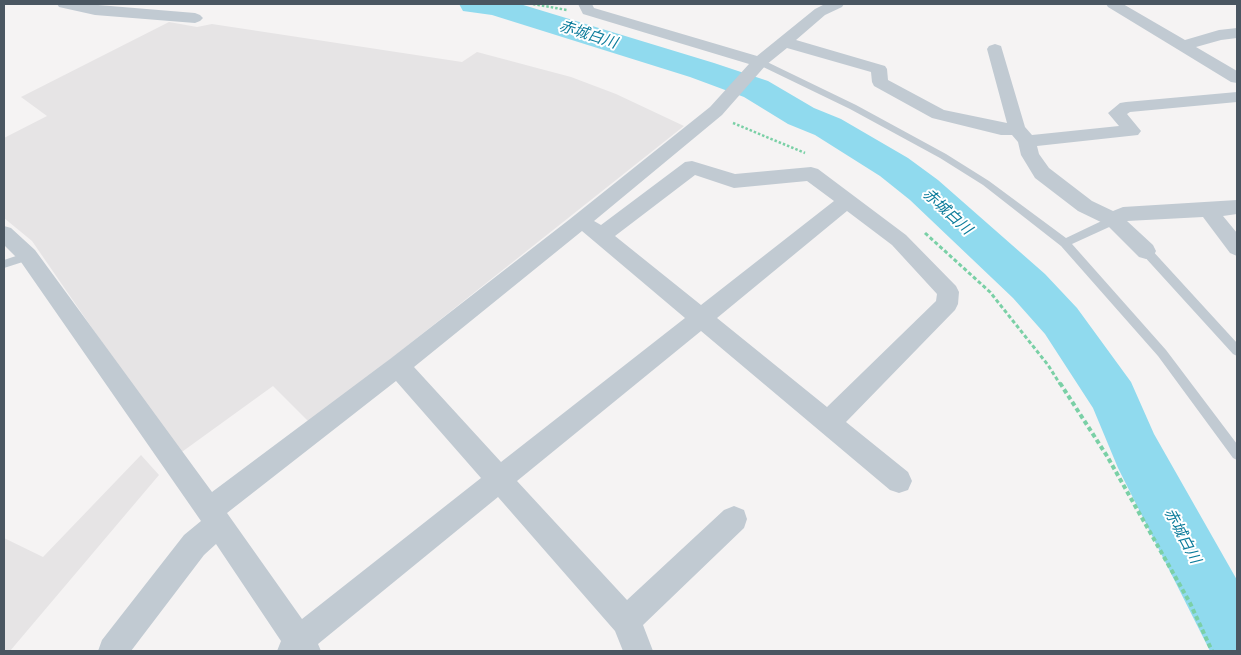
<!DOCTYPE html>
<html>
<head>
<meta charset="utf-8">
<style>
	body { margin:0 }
	#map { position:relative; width:1241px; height:655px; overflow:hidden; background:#f5f3f3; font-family:Arial,sans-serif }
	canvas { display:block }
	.frame { position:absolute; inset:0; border:5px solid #4a5661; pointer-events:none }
</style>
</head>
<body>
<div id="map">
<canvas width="1241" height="655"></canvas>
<div class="frame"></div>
</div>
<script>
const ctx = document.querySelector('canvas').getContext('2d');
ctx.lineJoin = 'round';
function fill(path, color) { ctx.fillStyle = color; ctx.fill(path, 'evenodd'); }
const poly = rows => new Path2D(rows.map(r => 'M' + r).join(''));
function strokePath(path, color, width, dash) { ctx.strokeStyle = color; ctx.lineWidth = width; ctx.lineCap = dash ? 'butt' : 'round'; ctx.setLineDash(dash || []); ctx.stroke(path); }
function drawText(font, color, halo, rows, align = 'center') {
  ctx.font = font + ' Arial,"Noto Sans JP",sans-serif'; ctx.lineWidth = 4; ctx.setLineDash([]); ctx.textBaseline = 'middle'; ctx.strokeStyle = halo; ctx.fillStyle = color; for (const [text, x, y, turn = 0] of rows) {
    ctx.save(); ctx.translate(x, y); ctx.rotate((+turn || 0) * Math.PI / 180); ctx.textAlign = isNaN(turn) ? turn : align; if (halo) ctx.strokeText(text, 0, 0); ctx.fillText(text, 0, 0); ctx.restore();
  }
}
const education = poly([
	[169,22,197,27,212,24,462,62,477,52,571,77,616,94,684,126,310,423,273,386,179,454,32,241,4,218,4,138,47,116,21,97],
	[141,455,159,475,10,651,4,651,4,538,43,557]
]);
const river = poly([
	[459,4,520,4,714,63,768,81,814,108,841,119,908,158,938,180,1045,274,1077,308,1131,382,1154,434,1237,580,1237,651,1210,651,1118,468,1093,408,1045,334,1013,298,910,200,880,176,815,135,788,124,744,97,690,77,492,15,463,11,459,4]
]);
const pathFar2 = poly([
	[533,4,567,10],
	[733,123,805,153]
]);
const pathFar1 = poly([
	[925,233,990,292,1048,365,1060,384]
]);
const path = poly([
	[1060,383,1107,456,1190,603,1212,651]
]);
const lane = poly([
	[757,60,763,60,856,105,946,154,989,181,1066,238,1110,217,1118,217,1119,220,1118,223,1072,244,1166,350,1237,444,1237,460,1233,458,1158,356,1061,246,983,185,940,158,850,109,757,64,757,60],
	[1146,247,1150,248,1237,343,1237,356,1233,354,1142,254,1141,251,1146,247],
	[28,252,33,256,32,259,4,268,4,260,28,252]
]);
const street = poly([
	[57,4,86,4,195,13,200,15,203,18,200,21,195,23,95,15,59,7,57,4],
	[578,4,592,4,594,8,757,56,815,9,825,4,844,4,842,7,825,15,796,40,885,66,887,69,888,80,944,110,1007,123,987,49,989,46,995,44,1001,46,1025,127,1032,135,1119,126,1108,113,1120,103,1126,102,1237,92,1237,102,1130,112,1127,114,1141,131,1138,135,1037,146,1039,154,1049,168,1092,201,1113,211,1123,207,1237,200,1237,214,1223,216,1237,233,1237,256,1230,253,1203,217,1127,221,1153,245,1156,251,1153,257,1146,259,1139,257,1107,225,1078,211,1035,178,1021,155,1018,142,1012,135,1001,135,932,118,874,86,872,82,871,72,787,48,766,65,722,115,594,221,601,225,685,162,692,161,735,174,811,167,818,169,906,235,956,286,959,292,958,304,955,310,846,422,908,472,912,481,908,490,899,493,890,490,701,331,517,481,627,600,724,510,734,506,744,510,747,519,744,528,643,625,653,651,623,651,615,631,498,497,318,644,321,651,277,651,281,641,216,544,204,555,131,651,98,651,102,640,184,535,201,521,21,262,4,245,4,226,11,228,35,250,212,492,390,359,570,219,710,107,749,64,583,14,578,4],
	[695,175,734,188,807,181,834,201,701,305,615,236,695,175],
	[847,211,892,245,937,294,936,301,827,407,717,318,847,211],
	[582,231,685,318,501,462,414,367,582,231],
	[396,381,481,478,302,619,227,513,396,381],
	[1106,4,1123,4,1185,40,1219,30,1237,28,1237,38,1221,40,1196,47,1237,71,1237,83,1231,82,1177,49,1108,7,1106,4]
]);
const waterNames = [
	["赤城白川",588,35,18],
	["赤城白川",947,212,42],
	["赤城白川",1182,536,62]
];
fill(education, '#e6e4e5');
fill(river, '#90daee');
strokePath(pathFar2, '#7ad0a6', 2.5, [2.5, 2]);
strokePath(pathFar1, '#7ad0a6', 3, [4, 2.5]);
strokePath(path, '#7ad0a6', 4, [4.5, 3]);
fill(lane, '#c1cad2');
fill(street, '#c1cad2');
drawText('italic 15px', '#0c7c9b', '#fff', waterNames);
</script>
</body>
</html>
